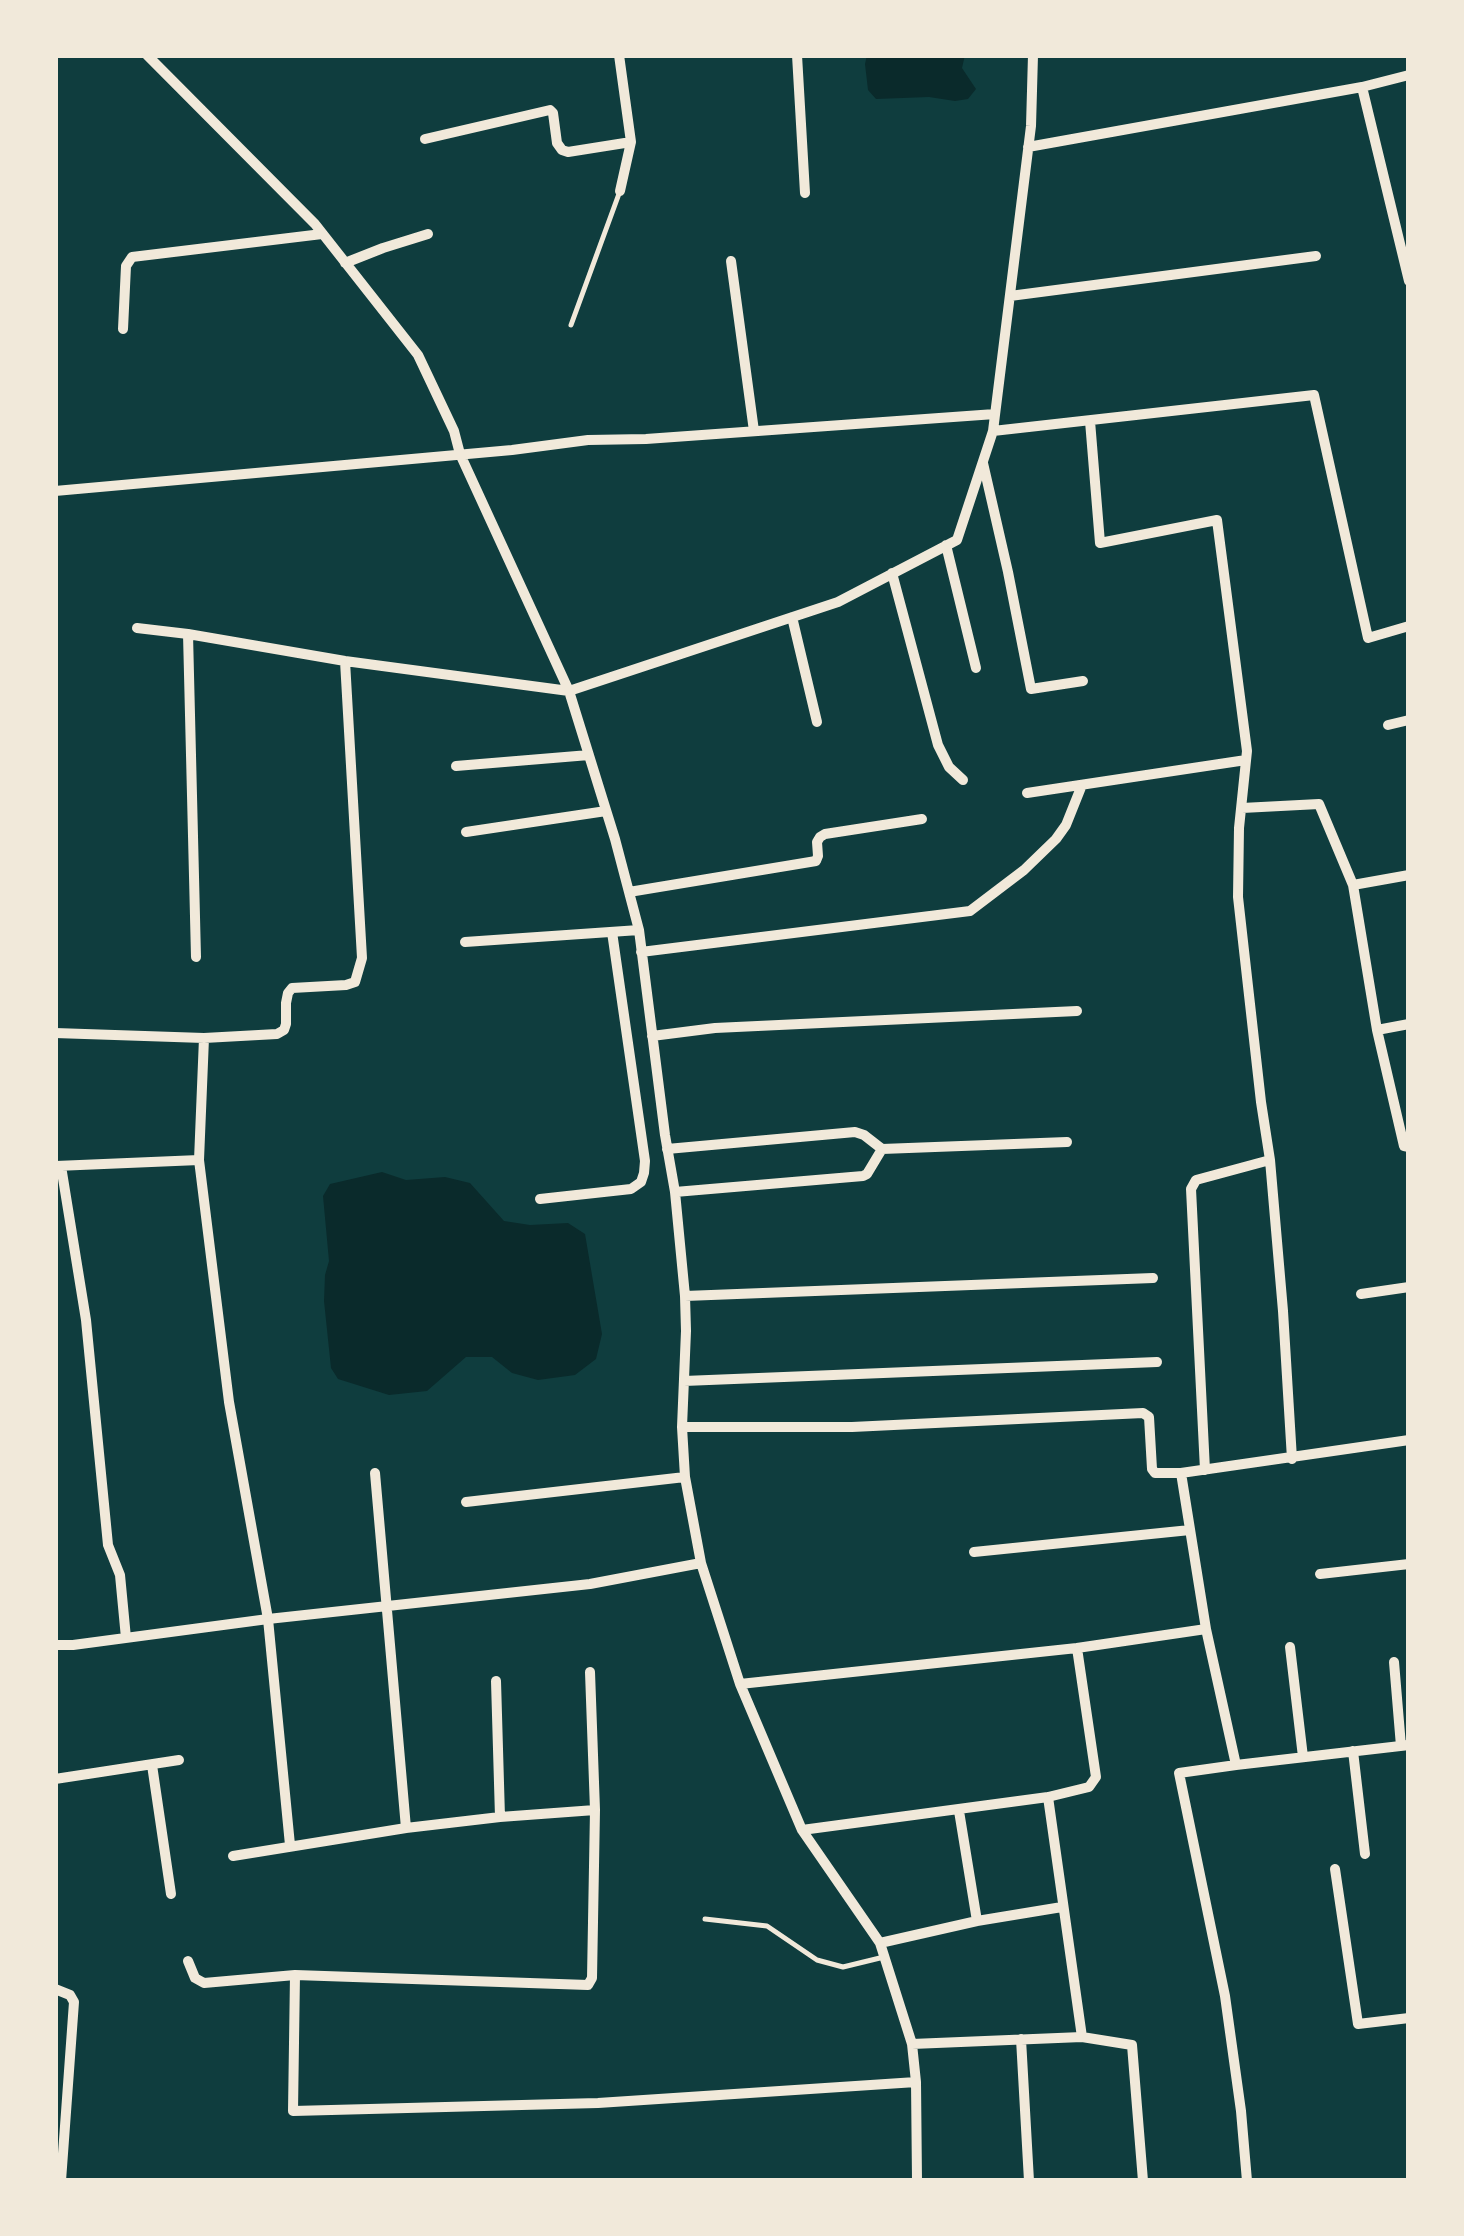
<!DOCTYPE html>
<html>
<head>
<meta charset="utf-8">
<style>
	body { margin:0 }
	#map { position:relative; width:1464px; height:2236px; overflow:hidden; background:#0f3d3e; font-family:Mulish,sans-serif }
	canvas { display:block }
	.frame { position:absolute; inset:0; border:58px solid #f1e9da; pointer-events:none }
</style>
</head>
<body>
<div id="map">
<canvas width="1464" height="2236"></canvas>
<div class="frame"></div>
</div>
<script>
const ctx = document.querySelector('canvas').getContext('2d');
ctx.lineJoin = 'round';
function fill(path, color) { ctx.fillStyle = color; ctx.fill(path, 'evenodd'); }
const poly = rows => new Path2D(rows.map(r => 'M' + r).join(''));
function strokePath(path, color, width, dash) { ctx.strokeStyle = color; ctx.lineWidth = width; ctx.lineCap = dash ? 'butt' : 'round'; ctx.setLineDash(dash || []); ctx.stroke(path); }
const water = poly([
	[867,55,965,55,962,68,976,89,968,99,955,101,929,97,876,99,868,90,865,64],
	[382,1172,406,1180,445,1177,470,1183,504,1221,530,1225,568,1223,585,1234,602,1334,596,1359,575,1375,538,1380,512,1373,492,1357,466,1357,427,1391,389,1395,338,1379,331,1368,324,1301,325,1275,329,1261,323,1196,330,1184]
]);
const service = poly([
	[571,325,620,191],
	[705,1919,767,1926,817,1960,843,1967,884,1957]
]);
const minor = poly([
	[147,55,315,224,418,355,454,431,460,454,569,691],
	[619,55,631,142,620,191],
	[797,55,805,193],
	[1362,87,1409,75],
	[425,139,550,110,553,113,557,143,562,150,568,152,631,142],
	[1028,147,1362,87,1409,281],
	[731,261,754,431],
	[345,263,383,248,428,234],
	[1010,296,1316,256],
	[123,329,126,266,132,257,322,234],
	[1090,421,1100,543,1217,520,1247,751,1239,828,1238,897,1261,1102,1270,1160,1283,1311,1292,1459],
	[993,431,1314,395,1368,638,1409,626],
	[983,463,1008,572,1031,689,1083,681],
	[55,491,512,450,588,440,646,439,995,414],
	[946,545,976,668],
	[892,573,938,745,949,767,963,780],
	[792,617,817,722],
	[137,628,188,634],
	[1388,725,1409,720],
	[456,766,589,755],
	[1027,793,1246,760],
	[1242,808,1319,804,1353,885,1377,1030,1404,1146,1409,1147],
	[466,832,606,811],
	[1353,885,1409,875],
	[629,892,810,862,816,861,818,856,817,842,820,837,825,834,922,819],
	[465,942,639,930],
	[641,952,970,911,1024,870,1056,839,1066,825,1082,785],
	[196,957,188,634,345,661,569,691],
	[1377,1030,1409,1024],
	[55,1033,204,1038,277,1034,284,1030,286,1024,286,1003,288,993,292,988,346,985,355,982,362,958,345,661],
	[652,1036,715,1028,1077,1011],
	[204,1038,199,1160,229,1402,268,1619,290,1845],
	[667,1149,855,1132,864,1135,882,1149],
	[56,1166,199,1160],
	[61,1166,86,1320,108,1545,120,1575,126,1638],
	[675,1192,863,1176,867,1174,882,1149,1067,1142],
	[540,1199,631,1189,641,1182,644,1173,645,1161,612,932],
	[1361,1294,1409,1287],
	[685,1296,1153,1278],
	[684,1381,1157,1362],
	[682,1427,852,1427,1143,1413,1149,1417,1152,1469,1155,1473,1181,1473],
	[1409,1440,1181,1473,1206,1629,1236,1765,1409,1745],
	[1205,1470,1191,1189,1196,1180,1270,1160],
	[375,1473,406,1828],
	[466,1502,685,1477],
	[974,1552,1190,1530],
	[1320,1574,1409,1564],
	[55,1645,73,1645,268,1619,590,1584,701,1563],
	[1290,1647,1303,1757],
	[1394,1662,1401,1746],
	[496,1681,500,1817],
	[740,1684,1077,1648,1206,1629],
	[1353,1751,1365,1854],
	[152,1765,171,1894],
	[1236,1765,1179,1773,1225,1996,1241,2111,1247,2181],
	[55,1779,179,1760],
	[959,1811,977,1921],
	[802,1830,1048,1797,1089,1787,1096,1777,1077,1648],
	[233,1856,406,1828,500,1817,595,1810],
	[1335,1869,1358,2024,1409,2018],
	[880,1943,977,1921,1062,1907],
	[188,1961,195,1978,204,1983,295,1975,588,1985,592,1978,595,1810,590,1672],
	[295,1975,293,2111,598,2103,916,2082],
	[55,1989,70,1995,74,2002,61,2181],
	[1082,2037,1132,2045,1143,2181],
	[1021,2039,1029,2181],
	[912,2044,1082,2037,1048,1797],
	[917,2181,916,2082,912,2044,880,1943,802,1830,740,1684,701,1563,685,1477,682,1427,686,1331,685,1296,675,1192,665,1135,639,930,615,839,569,691,838,602,957,540,993,431,1031,126,1033,55]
]);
fill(water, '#0a2a2b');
strokePath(service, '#f1e9da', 5);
strokePath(minor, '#f1e9da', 10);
</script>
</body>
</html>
